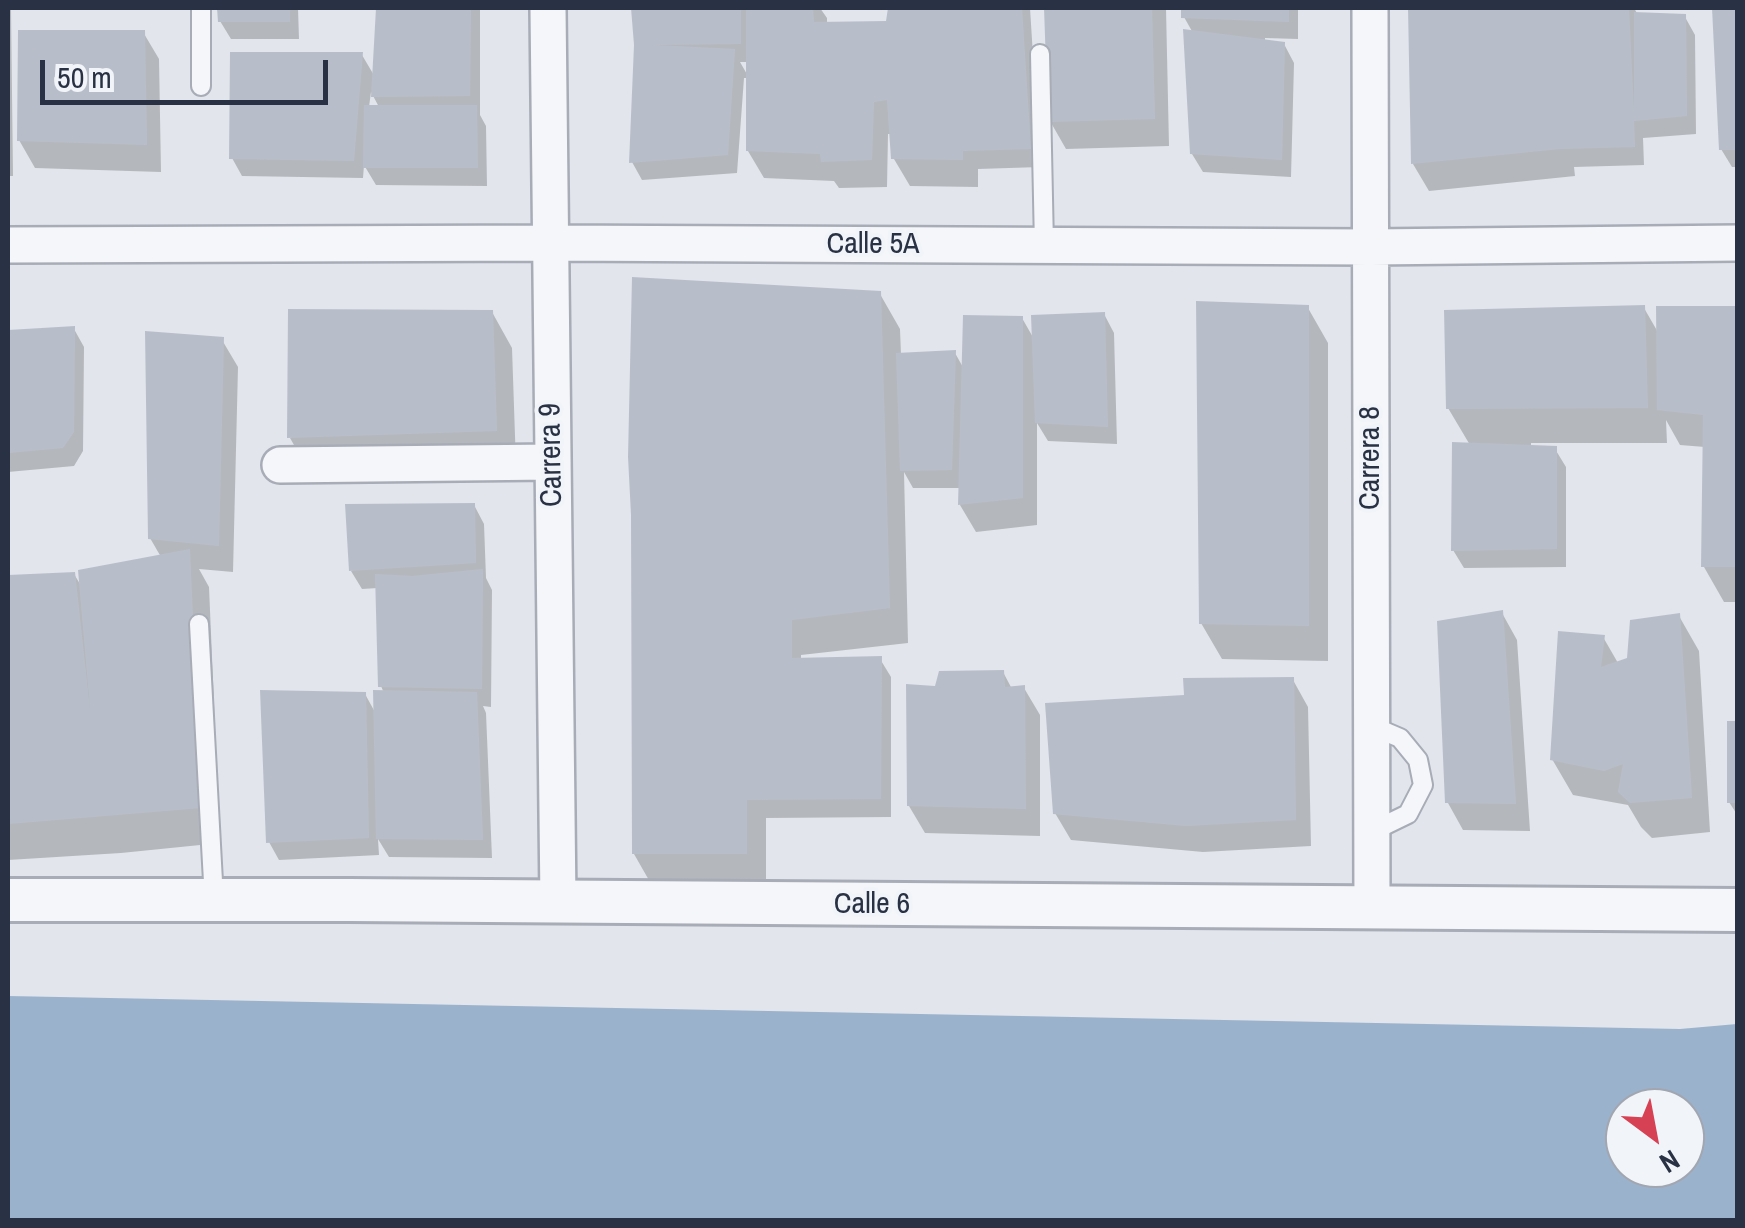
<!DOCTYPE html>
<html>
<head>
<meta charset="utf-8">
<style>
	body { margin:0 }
	#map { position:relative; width:1745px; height:1228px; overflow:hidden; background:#e2e5eb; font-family:"Archivo Narrow",sans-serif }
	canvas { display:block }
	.frame { position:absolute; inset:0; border:10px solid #293244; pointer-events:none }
	.north { position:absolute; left:1605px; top:1088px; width:100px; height:100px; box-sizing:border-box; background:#f1f4f8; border:2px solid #a1a6b0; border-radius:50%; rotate:148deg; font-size:28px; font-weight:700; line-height:40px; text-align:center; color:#293244 }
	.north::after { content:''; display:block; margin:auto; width:35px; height:45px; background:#d64154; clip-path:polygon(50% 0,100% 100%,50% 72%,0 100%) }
	.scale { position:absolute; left:40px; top:60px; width:288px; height:45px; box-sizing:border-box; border:5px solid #293244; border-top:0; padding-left:12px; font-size:30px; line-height:35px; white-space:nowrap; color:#293244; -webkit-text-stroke:8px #f1f4f8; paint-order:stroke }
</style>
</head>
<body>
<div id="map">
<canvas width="1745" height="1228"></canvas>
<div class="frame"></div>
<div class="north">N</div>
<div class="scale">50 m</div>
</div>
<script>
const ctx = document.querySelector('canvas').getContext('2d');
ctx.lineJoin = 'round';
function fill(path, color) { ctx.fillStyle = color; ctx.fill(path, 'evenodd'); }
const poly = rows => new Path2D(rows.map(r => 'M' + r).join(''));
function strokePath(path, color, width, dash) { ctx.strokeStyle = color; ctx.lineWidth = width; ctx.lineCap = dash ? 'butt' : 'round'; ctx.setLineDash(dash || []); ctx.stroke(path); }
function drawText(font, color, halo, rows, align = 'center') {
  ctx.font = font + ' "Archivo Narrow",sans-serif'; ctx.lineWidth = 8; ctx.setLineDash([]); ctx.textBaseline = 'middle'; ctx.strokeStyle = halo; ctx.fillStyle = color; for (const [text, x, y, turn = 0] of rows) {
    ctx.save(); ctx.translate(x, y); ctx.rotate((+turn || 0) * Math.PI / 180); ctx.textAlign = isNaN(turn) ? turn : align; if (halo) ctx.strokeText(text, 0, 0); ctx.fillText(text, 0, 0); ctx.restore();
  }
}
const water = poly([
	[8,996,1680,1029,1737,1024,1737,1220,8,1220],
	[1625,1108,1685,1108,1685,1168,1625,1168]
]);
const shadow = poly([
	[8,8,11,8,13,176,8,176],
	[220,8,298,8,299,39,231,39,220,21],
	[378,8,480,8,480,115,486,126,487,186,376,185,364,165,363,178,242,176,232,158,362,55,375,77],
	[371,92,379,107,369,107],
	[634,8,820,8,827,18,827,24,888,23,891,8,1030,8,1040,167,978,169,978,187,910,186,894,159,892,134,888,134,887,187,839,188,834,181,764,178,748,151,748,78,744,78,737,173,642,180,632,162,636,45],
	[740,62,748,62,748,76],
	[1047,8,1166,8,1169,146,1066,149,1050,121],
	[1183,8,1298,8,1298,39,1265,38,1265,42,1284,44,1294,63,1291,177,1203,172,1192,154,1193,33,1184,17],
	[1411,8,1634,8,1638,15,1685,17,1695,35,1696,134,1643,138,1644,165,1574,167,1575,176,1429,191,1413,164],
	[1714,8,1738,8,1738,167,1732,167,1721,149],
	[143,32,159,59,161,172,35,168,19,140],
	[880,294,900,329,901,355,955,353,964,369,1022,318,1034,339,1104,314,1114,333,1117,444,1048,441,1037,423,1037,525,976,532,960,505,961,488,913,488,904,472,908,643,801,655,801,660,880,659,891,677,891,817,766,818,766,889,654,889,634,854],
	[1308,308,1328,343,1328,661,1222,659,1201,623],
	[1644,308,1659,334,1738,309,1738,602,1724,602,1704,567,1705,447,1680,445,1666,420,1667,443,1531,443,1531,448,1555,449,1566,467,1566,567,1464,568,1453,550,1470,445,1448,408],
	[492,312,512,348,516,465,310,473,290,438],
	[74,329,84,347,83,451,74,466,8,472,8,333],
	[222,340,238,367,233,572,199,569,209,587,220,843,121,853,8,860,8,577,74,574,83,589,161,557,150,538],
	[474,505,484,524,486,578,492,590,491,707,483,706,486,713,492,858,389,857,378,839,379,855,279,860,269,842,365,694,376,714,384,693,381,686,378,588,362,589,351,571],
	[1502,613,1517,640,1530,831,1463,830,1448,803],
	[1679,616,1699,651,1710,832,1652,838,1641,827,1628,805,1573,795,1552,759,1603,637,1618,663,1629,660],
	[1003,672,1012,689,1024,688,1040,715,1040,836,925,833,909,806,937,688],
	[1293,680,1308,707,1311,846,1203,852,1071,840,1055,813,1186,698],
	[1738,724,1738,816,1729,802]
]);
const building = poly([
	[217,8,290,8,290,22,218,22],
	[376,8,471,8,470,96,371,97],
	[631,8,741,8,741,44,653,45,735,49,728,155,629,163,634,45],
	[746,8,813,8,814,22,886,21,888,8,1022,8,1031,149,963,151,963,160,891,159,887,100,874,102,872,160,821,162,820,154,746,151],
	[1044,8,1152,8,1155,119,1048,122],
	[1181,8,1289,8,1289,22,1181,18],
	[1408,8,1629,8,1634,112,1634,12,1686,14,1687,116,1634,121,1635,147,1560,149,1411,164],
	[1712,8,1738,8,1738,150,1719,150],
	[1183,29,1285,42,1282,160,1190,154],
	[18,30,145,30,147,145,17,141],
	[230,52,363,52,354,161,229,159],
	[364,105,477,105,478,168,363,168],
	[632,277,881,291,890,608,792,620,792,658,882,656,881,799,747,800,747,854,632,854,631,515,628,457],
	[1196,301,1309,305,1309,626,1199,624],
	[1645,305,1648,408,1446,409,1444,310],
	[1656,306,1738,306,1738,567,1701,567,1703,415,1657,410],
	[288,309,493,310,497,431,287,438],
	[1105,312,1108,427,1035,423,1031,315],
	[963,315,1023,316,1023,498,958,505],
	[75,326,74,432,63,448,8,453,8,330],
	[145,331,224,337,219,546,148,539],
	[956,350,952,470,900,471,896,353],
	[1452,442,1557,446,1557,549,1451,551],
	[475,503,476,563,349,571,345,504],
	[190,549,201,808,8,824,8,575,75,572,91,719,78,570],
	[483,569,482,689,378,687,375,574,412,576],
	[1503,610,1516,804,1445,803,1437,621],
	[1680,613,1692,798,1630,803,1618,792,1623,764,1604,771,1550,760,1558,631,1605,635,1601,667,1627,658,1630,620],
	[1004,670,1005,687,1025,685,1026,809,907,806,906,684,935,686,939,671],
	[1294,677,1296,820,1186,826,1053,814,1045,703,1184,695,1183,678],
	[260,690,366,692,369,838,266,843],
	[373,690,477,692,483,840,376,839],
	[1727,721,1738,721,1738,803,1727,803]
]);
const service = poly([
	[1040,54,1044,246],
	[201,86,201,8],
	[199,624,214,900],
	[1372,726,1400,738,1418,760,1423,785,1408,814,1373,831]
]);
const minor = poly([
	[548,8,558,903],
	[1370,8,1372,908],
	[8,245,550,243,1371,247,1738,243],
	[280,465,552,462]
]);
const tertiary = poly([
	[8,900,349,900,1738,910]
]);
const streetNames = [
	["Calle 5A",873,245],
	["Carrera 9",552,455,-91],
	["Carrera 8",1371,458,-90],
	["Calle 6",872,905]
];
fill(water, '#9bb2cd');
fill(shadow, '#0003');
fill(building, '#b8bec9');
strokePath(service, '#a7acb6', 22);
strokePath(minor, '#a7acb6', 40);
strokePath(tertiary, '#a7acb6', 48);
strokePath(service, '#f5f6f9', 18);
strokePath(minor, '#f5f6f9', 35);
strokePath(tertiary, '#f5f6f9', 42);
drawText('30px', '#293244', '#f1f4f8', streetNames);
</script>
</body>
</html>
